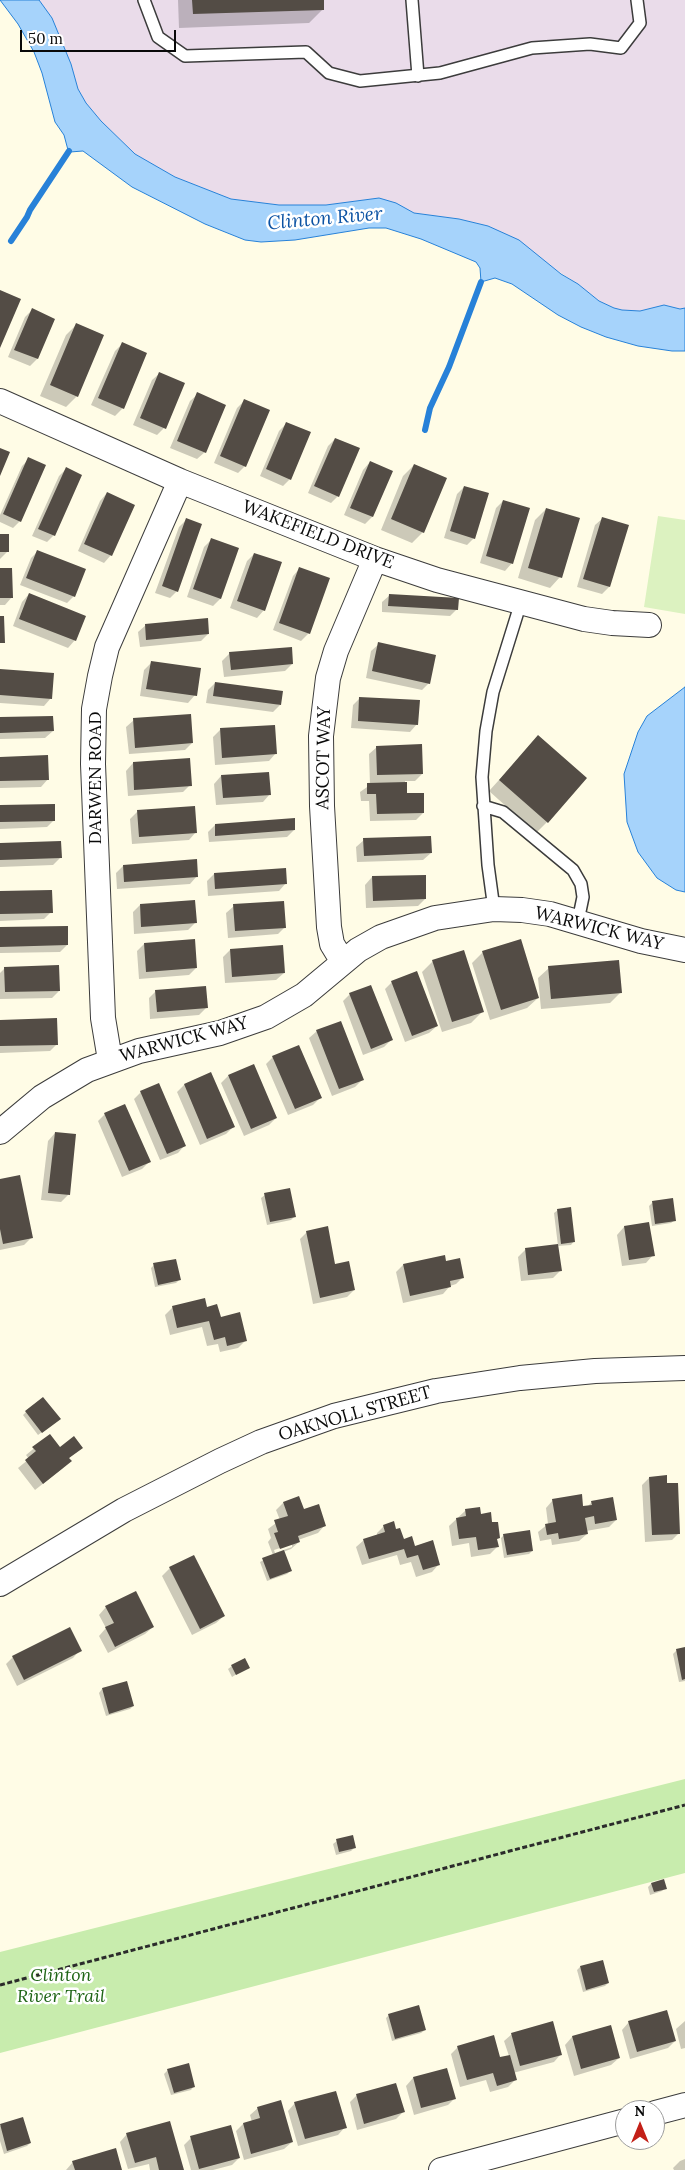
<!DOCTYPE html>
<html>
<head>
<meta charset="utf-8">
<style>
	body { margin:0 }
	#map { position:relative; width:685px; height:2170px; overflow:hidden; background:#fffce6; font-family:Lora,serif }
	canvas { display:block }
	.north { position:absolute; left:615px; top:2100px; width:50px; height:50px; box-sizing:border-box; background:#fff; border:1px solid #9d9d9d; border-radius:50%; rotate:0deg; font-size:14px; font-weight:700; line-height:20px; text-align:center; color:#090909 }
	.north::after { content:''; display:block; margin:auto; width:18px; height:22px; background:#c32018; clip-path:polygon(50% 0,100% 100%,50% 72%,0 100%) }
	.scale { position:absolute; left:20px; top:30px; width:156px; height:22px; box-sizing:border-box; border:2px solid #090909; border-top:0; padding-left:6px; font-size:15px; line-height:18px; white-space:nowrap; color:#090909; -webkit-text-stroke:4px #fff; paint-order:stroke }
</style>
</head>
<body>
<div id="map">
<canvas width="685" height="2170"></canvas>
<div class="north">N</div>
<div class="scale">50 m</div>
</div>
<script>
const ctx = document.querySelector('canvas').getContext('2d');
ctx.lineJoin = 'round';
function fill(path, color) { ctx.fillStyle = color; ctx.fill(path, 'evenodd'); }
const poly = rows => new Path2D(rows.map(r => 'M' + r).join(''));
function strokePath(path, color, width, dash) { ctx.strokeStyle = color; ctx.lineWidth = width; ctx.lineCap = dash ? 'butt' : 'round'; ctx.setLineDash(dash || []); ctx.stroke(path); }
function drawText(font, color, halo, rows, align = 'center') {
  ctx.font = font + ' Lora,serif'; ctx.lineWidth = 5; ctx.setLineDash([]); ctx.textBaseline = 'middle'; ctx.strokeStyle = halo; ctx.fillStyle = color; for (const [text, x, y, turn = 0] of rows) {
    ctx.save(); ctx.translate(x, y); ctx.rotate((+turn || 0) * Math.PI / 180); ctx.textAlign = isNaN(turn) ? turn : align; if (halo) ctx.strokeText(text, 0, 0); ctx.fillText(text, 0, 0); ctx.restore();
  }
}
const industrial = poly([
	[39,0,685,0,685,308,680,309,664,305,640,311,622,310,614,308,599,301,578,284,488,226,459,219,414,213,379,198,326,205,279,205,231,199,175,177,135,154,101,121,86,103,78,89,71,64,52,18]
]);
const green = poly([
	[685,1779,685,1873,0,2053,0,1952]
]);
const pitch = poly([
	[658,516,685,520,685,614,644,607]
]);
const water = poly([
	[0,0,39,0,52,18,71,64,78,89,86,103,101,121,135,154,175,177,231,199,279,205,326,205,379,198,396,203,414,213,459,219,488,226,519,240,561,274,578,284,599,301,614,308,622,310,640,311,664,305,680,309,685,308,685,351,672,351,638,346,606,337,581,327,558,315,512,284,495,278,481,282,480,268,476,262,421,239,386,228,369,228,295,240,261,242,245,240,205,224,132,187,83,151,70,152,68,150,64,135,55,122,42,73,34,52,18,24,0,0],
	[685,687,685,892,676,890,657,878,638,852,627,822,624,774,638,732,647,716,685,687]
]);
const shadow = poly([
	[178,0,323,0,323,9,309,23,179,28],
	[32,310,37,359,30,366,8,357,25,317],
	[76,325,77,396,66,407,40,396,66,335],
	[122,344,123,408,115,416,91,405,115,351],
	[160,373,164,428,157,435,133,425,152,380],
	[198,394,205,452,197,459,170,448,190,401],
	[244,401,245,466,238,473,214,463,237,408],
	[287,423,290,479,283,486,260,476,279,431],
	[335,439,338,496,331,503,308,493,328,446],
	[29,459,20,521,13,528,0,522,0,515,22,466],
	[370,462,372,517,365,524,344,515,363,470],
	[414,465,423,532,412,543,381,530,403,476],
	[66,469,54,535,47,542,32,536,59,476],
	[464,487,474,538,467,545,444,538,457,494],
	[107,493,111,555,104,563,78,551,100,501],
	[503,501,512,563,505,571,480,563,496,508],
	[546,509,560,577,550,588,518,578,535,520],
	[603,518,627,526,609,587,602,594,577,587,595,525],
	[186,520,177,591,170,598,155,593,179,527],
	[0,536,8,551,0,559],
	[212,539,237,549,220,599,213,606,187,597,204,547],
	[38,551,74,596,67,603,20,585,31,558],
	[254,554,264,610,257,618,230,608,247,561],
	[300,568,309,633,301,641,273,630,293,576],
	[0,569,12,597,5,605,0,605],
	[29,594,75,640,68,648,13,626,22,602],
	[390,595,457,609,450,616,382,612,382,602],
	[146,625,208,634,201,641,140,647,138,632],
	[379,644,429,683,422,690,366,678,371,651],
	[230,653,292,664,285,671,224,677,222,661],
	[151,663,195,695,188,703,140,696,144,670],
	[0,671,51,698,44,706,0,703],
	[215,683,280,705,273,712,206,703,208,690],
	[360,698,417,724,410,732,351,728,353,705],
	[0,719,53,731,45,738,0,739],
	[134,720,192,743,185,750,129,754,126,727],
	[274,726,276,753,269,761,215,765,213,737,220,730],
	[377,747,422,774,415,781,405,781,406,795,423,813,416,820,370,821,369,801,361,801,360,792,370,785,369,754],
	[528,748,547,822,536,833,489,791],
	[0,758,48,779,41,787,0,788],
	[133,763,190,785,183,792,128,796,126,771],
	[221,776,270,794,263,802,216,805,214,784],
	[0,806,54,820,47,827,0,829],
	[137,812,196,832,189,840,132,844,130,819],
	[215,825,294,830,287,837,209,842,208,832],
	[364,840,431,853,423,860,357,862,356,847],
	[0,844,60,858,53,865,0,867],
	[123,866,197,876,190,884,117,889,116,873],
	[214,874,286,883,279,891,208,896,207,881],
	[372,877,425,899,418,906,366,908,365,885],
	[0,893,51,912,44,919,0,921],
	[140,905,195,923,188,930,134,934,133,912],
	[234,906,285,927,278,934,228,938,226,913],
	[0,929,67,945,60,952,0,953],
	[144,944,196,968,189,975,139,979,137,951],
	[230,950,284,973,276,980,225,983,223,957],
	[483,952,538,998,527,1008,490,1020,472,963],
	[433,961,482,1012,471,1023,442,1032,422,972],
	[5,968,59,991,52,998,0,999,0,973],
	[549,968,621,992,610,1003,541,1009,538,978],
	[392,982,437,1026,429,1033,405,1042,385,989],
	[156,991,206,1008,199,1015,150,1019,149,998],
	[350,994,391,1040,384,1047,363,1055,343,1001],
	[0,1021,57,1044,50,1051,0,1053],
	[317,1031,362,1080,355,1087,332,1096,309,1038],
	[273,1057,321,1097,313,1105,288,1115,266,1064],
	[210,1074,233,1127,226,1134,200,1145,177,1092,184,1085],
	[228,1076,276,1118,269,1125,244,1136,221,1083],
	[141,1092,185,1145,178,1153,160,1160,134,1099],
	[105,1114,149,1162,142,1169,122,1177,98,1121],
	[55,1133,75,1135,68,1195,61,1202,41,1200,48,1141],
	[0,1180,31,1238,24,1245,0,1250],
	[265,1195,295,1216,291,1220,267,1225,261,1198],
	[652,1203,675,1220,671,1223,652,1226,649,1206],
	[558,1210,574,1241,571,1245,557,1246,560,1271,553,1278,521,1281,518,1257,525,1250,558,1246,554,1213],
	[648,1223,653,1255,646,1263,622,1266,617,1235,624,1227],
	[307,1232,354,1290,347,1297,313,1304,300,1239],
	[445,1262,463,1277,456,1284,450,1286,443,1294,403,1303,396,1272,403,1265],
	[154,1265,179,1280,176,1283,155,1287,151,1268],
	[173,1307,206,1308,245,1341,238,1348,220,1352,218,1344,207,1346,202,1327,170,1335,165,1315],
	[26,1412,56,1422,38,1435,23,1415],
	[50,1435,60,1449,81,1448,68,1459,63,1468,35,1490,18,1468,29,1459,26,1455],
	[649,1478,666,1485,679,1533,672,1540,645,1542,642,1485],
	[553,1500,582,1508,587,1507,592,1502,616,1520,609,1527,586,1531,587,1534,579,1541,552,1545,551,1539,540,1541,538,1532,548,1524,546,1508],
	[283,1503,325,1525,318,1533,298,1540,299,1542,291,1549,283,1552,290,1571,287,1574,267,1581,260,1562,273,1555,268,1542,271,1538,268,1529,280,1520,276,1510],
	[292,1544,292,1547,275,1553,274,1550],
	[466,1510,479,1516,491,1524,498,1538,496,1540,497,1547,490,1554,471,1557,469,1543,452,1546,449,1526],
	[384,1526,395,1530,403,1541,439,1564,432,1572,416,1577,411,1562,400,1565,397,1555,362,1565,356,1547,364,1540,377,1536,377,1533],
	[504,1535,532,1551,529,1554,504,1558,501,1538],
	[194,1557,224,1616,216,1623,192,1635,162,1576,170,1568],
	[106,1607,153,1627,145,1634,108,1653,99,1636,106,1628,99,1615],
	[685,1649,685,1681,679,1682,673,1654,677,1650],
	[80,1650,73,1658,17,1686,6,1664,13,1657],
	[232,1666,248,1667,232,1677,228,1669],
	[102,1689,133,1706,130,1709,106,1716,99,1693],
	[337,1841,354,1848,351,1851,336,1855,333,1844],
	[651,1884,666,1888,662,1891,650,1895,648,1887],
	[580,1967,608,1983,605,1986,583,1992,577,1970],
	[389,2015,425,2030,421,2033,392,2041,386,2018],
	[685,2021,685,2048,681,2049,676,2029],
	[629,2022,675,2041,668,2048,630,2059,622,2030],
	[610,2027,619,2058,611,2065,574,2076,565,2045,572,2037],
	[512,2034,561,2054,554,2062,513,2073,515,2080,508,2087,490,2092,486,2080,460,2087,451,2054,458,2047,499,2059,509,2056,504,2041],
	[446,2069,455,2098,448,2105,414,2115,406,2086,413,2078],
	[168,2070,194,2086,191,2090,171,2095,164,2074],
	[357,2095,403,2112,396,2119,357,2130,350,2102],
	[295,2103,345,2127,338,2135,298,2146,288,2111],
	[258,2108,292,2142,284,2149,244,2160,236,2131,243,2124,252,2122,250,2115],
	[22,2119,30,2143,27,2146,4,2154,0,2141,0,2126],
	[127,2134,181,2170,150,2170,149,2164,128,2169,120,2142],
	[191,2138,239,2158,232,2165,213,2170,191,2170,184,2145],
	[685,2159,685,2170,674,2170,673,2168,680,2161],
	[73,2162,121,2170,66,2170]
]);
const stream = poly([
	[11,241,27,217,30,210,69,151],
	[425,430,430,408,449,367,481,282]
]);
const building = poly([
	[192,0,324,0,324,10,193,14],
	[0,290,21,299,0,348],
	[32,308,55,319,38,359,14,350],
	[76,323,104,335,78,397,50,385],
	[122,342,147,353,124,409,98,398],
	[159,372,185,383,166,429,140,418],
	[197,392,226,405,206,453,177,441],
	[244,399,270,410,246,467,220,456],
	[286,422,311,432,291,480,266,469],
	[335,438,360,448,339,497,314,486],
	[0,448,10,452,0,476],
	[28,457,46,465,21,522,3,514],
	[370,461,393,471,373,517,350,508],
	[414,464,447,478,424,533,391,519],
	[66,467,82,475,55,536,38,529],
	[464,486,489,493,475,539,450,531],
	[107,492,135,505,112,556,84,544],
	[503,500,530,508,513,564,486,556],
	[546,508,580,518,562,578,528,568],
	[602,517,629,525,610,587,583,579],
	[186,518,202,524,178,592,162,586],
	[0,534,9,534,9,552,0,552],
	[211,538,239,548,221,599,193,589],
	[37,550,86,569,75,597,26,578],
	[254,553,282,562,265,611,237,601],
	[299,567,330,578,310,634,279,623],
	[0,568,12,568,13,598,0,598],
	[29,593,86,616,76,641,19,619],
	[389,594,459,598,458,610,388,606],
	[0,616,4,616,5,643,0,643],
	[208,618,209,634,146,640,145,624],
	[378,642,436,655,430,684,372,671],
	[292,647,293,664,231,670,229,652],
	[151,661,201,668,197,696,146,689],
	[0,669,54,673,52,699,0,695],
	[215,682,283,691,281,705,213,696],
	[359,697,420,700,418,725,358,721],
	[191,714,193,743,135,748,133,718],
	[53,716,54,731,0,733,0,717],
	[275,725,277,754,222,758,220,728],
	[538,735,587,778,548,823,499,780],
	[422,744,423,774,377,775,376,746],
	[48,755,49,780,0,781,0,757],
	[190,758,192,786,134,790,133,762],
	[269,772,271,795,223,798,221,775],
	[407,782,407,793,424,793,424,813,377,814,376,794,367,794,367,783],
	[55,804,55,821,0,822,0,805],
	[195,806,197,833,139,837,137,810],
	[295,818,295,830,215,836,215,824],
	[431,836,432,853,364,856,363,838],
	[61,841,62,858,0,860,0,843],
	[197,859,198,877,124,882,123,865],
	[286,868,287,884,215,889,214,873],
	[426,875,426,899,373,901,372,876],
	[52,890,53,913,0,914,0,891],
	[195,900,197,923,141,927,140,904],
	[284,901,286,928,235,931,233,904],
	[68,926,68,945,0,947,0,927],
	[195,939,197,968,146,972,144,943],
	[521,939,539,998,501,1010,482,951],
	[283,945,285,973,232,977,230,949],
	[464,950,484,1012,452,1022,432,960],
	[619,960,622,993,551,999,548,966],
	[59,965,60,991,5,992,4,967],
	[417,971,438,1026,412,1036,391,981],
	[371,985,393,1040,371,1049,349,993],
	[206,986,208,1008,157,1012,155,990],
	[57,1018,58,1045,0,1046,0,1020],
	[341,1021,364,1080,339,1089,316,1030],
	[299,1045,322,1098,295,1109,272,1056],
	[254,1064,277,1118,251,1129,228,1075],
	[211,1072,235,1127,207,1139,184,1084],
	[159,1083,186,1146,167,1154,140,1091],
	[125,1104,151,1162,129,1171,104,1113],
	[55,1132,76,1134,70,1195,48,1193],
	[20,1175,33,1238,3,1244,0,1229,0,1179],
	[290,1188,296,1217,270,1222,264,1193],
	[673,1198,676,1221,655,1224,652,1201],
	[571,1207,575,1242,561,1244,557,1209],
	[649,1222,655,1256,629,1260,624,1226],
	[328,1226,335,1264,349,1261,355,1290,320,1298,306,1231],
	[558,1244,562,1271,528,1275,525,1248],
	[445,1255,446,1261,460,1258,464,1278,450,1281,451,1287,410,1296,403,1264],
	[176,1259,181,1280,158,1285,153,1263],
	[205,1298,207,1307,217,1304,221,1317,240,1312,247,1341,227,1346,225,1337,214,1340,209,1321,177,1328,172,1306],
	[43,1397,61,1419,42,1433,25,1411],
	[50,1434,60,1447,74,1436,83,1448,69,1458,72,1461,43,1484,25,1460,36,1451,32,1447],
	[667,1475,667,1483,678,1483,680,1534,652,1535,649,1477],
	[582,1494,583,1506,592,1505,591,1501,613,1497,617,1520,595,1524,594,1516,585,1518,588,1534,559,1539,558,1533,547,1535,545,1524,556,1522,552,1499],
	[299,1496,304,1509,319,1504,326,1526,298,1536,300,1542,280,1549,274,1533,278,1532,274,1520,288,1516,283,1502],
	[480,1507,481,1514,491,1512,492,1522,498,1522,500,1538,497,1539,499,1547,478,1550,476,1537,459,1539,456,1518,466,1516,465,1509],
	[394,1521,396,1529,400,1528,404,1539,412,1536,415,1546,433,1540,440,1565,423,1570,418,1555,407,1558,404,1549,369,1559,363,1539,385,1532,383,1525],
	[530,1530,533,1551,507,1555,503,1534],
	[284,1550,292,1571,270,1579,262,1558],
	[194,1555,225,1616,200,1629,169,1567],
	[136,1591,154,1627,115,1647,105,1627,114,1623,105,1606],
	[70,1627,82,1651,24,1680,12,1656],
	[685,1647,685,1679,682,1680,676,1649],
	[245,1658,250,1668,236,1675,231,1665],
	[127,1681,134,1706,109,1714,102,1688],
	[353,1835,356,1848,339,1852,336,1839],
	[664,1879,667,1889,654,1892,651,1883],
	[603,1960,609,1983,586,1990,580,1966],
	[419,2005,426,2030,395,2039,388,2014],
	[667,2010,676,2041,637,2052,628,2021],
	[553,2021,562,2055,520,2066,511,2033],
	[611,2025,620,2058,581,2069,572,2036],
	[494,2035,500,2057,510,2055,517,2080,497,2086,493,2073,467,2080,457,2046],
	[189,2063,195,2087,174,2093,167,2069],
	[447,2068,456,2099,421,2108,413,2077],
	[396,2083,405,2112,364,2124,356,2094],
	[336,2091,347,2128,305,2139,294,2102],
	[281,2100,293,2142,251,2154,243,2123,260,2118,257,2107],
	[23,2117,31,2143,7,2151,0,2124],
	[170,2121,184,2170,159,2170,156,2157,135,2163,126,2133],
	[231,2125,240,2158,199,2169,190,2136],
	[116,2148,122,2170,75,2170,72,2161]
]);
const path = poly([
	[0,1985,685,1805]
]);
const service = poly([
	[144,0,158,37,185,56,306,52,329,73,360,81,440,73,532,48,590,44,621,48,640,23,637,0],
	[412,0,418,76],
	[483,806,503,812,573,870,581,884,583,897,578,921],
	[494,909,488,865,482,777,486,731,493,692,521,602]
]);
const minor = poly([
	[0,401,180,481,375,559,437,580,584,619,612,623,649,625],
	[343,962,332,944,329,927,322,806,321,736,328,678,336,651,375,559],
	[110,1060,103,1018,93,764,94,709,100,676,107,647,180,481],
	[0,1132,42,1097,87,1070,139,1051,220,1033,266,1017,304,995,358,950,381,937,435,918,494,909,522,910,550,914,641,941,685,950],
	[0,1584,124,1510,220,1461,261,1442,334,1416,436,1391,520,1378,595,1371,685,1368],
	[655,2113,685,2105],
	[441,2170,625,2121]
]);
const streetNames = [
	["WAKEFIELD DRIVE",318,535,21],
	["ASCOT WAY",324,758,-89],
	["DARWEN ROAD",96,778,-90],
	["WARWICK WAY",599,929,14],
	["WARWICK WAY",184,1040,-15],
	["OAKNOLL STREET",355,1414,-16]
];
const parkNames = [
	["Clinton",61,1976],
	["River Trail",61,1997]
];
const waterNames = [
	["Clinton River",325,219,-5]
];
fill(industrial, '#eadcea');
fill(green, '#c8ecad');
fill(pitch, '#dcf2c0');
fill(water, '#a6d3fb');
strokePath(water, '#2781d8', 1);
fill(shadow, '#0003');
strokePath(stream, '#2781d8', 6);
fill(building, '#534c45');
strokePath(service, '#3c3c3c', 14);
strokePath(minor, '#3c3c3c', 26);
strokePath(path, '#2b2b2b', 3, [5, 2.5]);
strokePath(service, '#fff', 11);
strokePath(minor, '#fff', 24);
drawText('18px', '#090909', '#fff', streetNames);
drawText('italic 18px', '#1f6516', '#fff', parkNames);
drawText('italic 19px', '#0b52a3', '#fff', waterNames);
</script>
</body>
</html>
